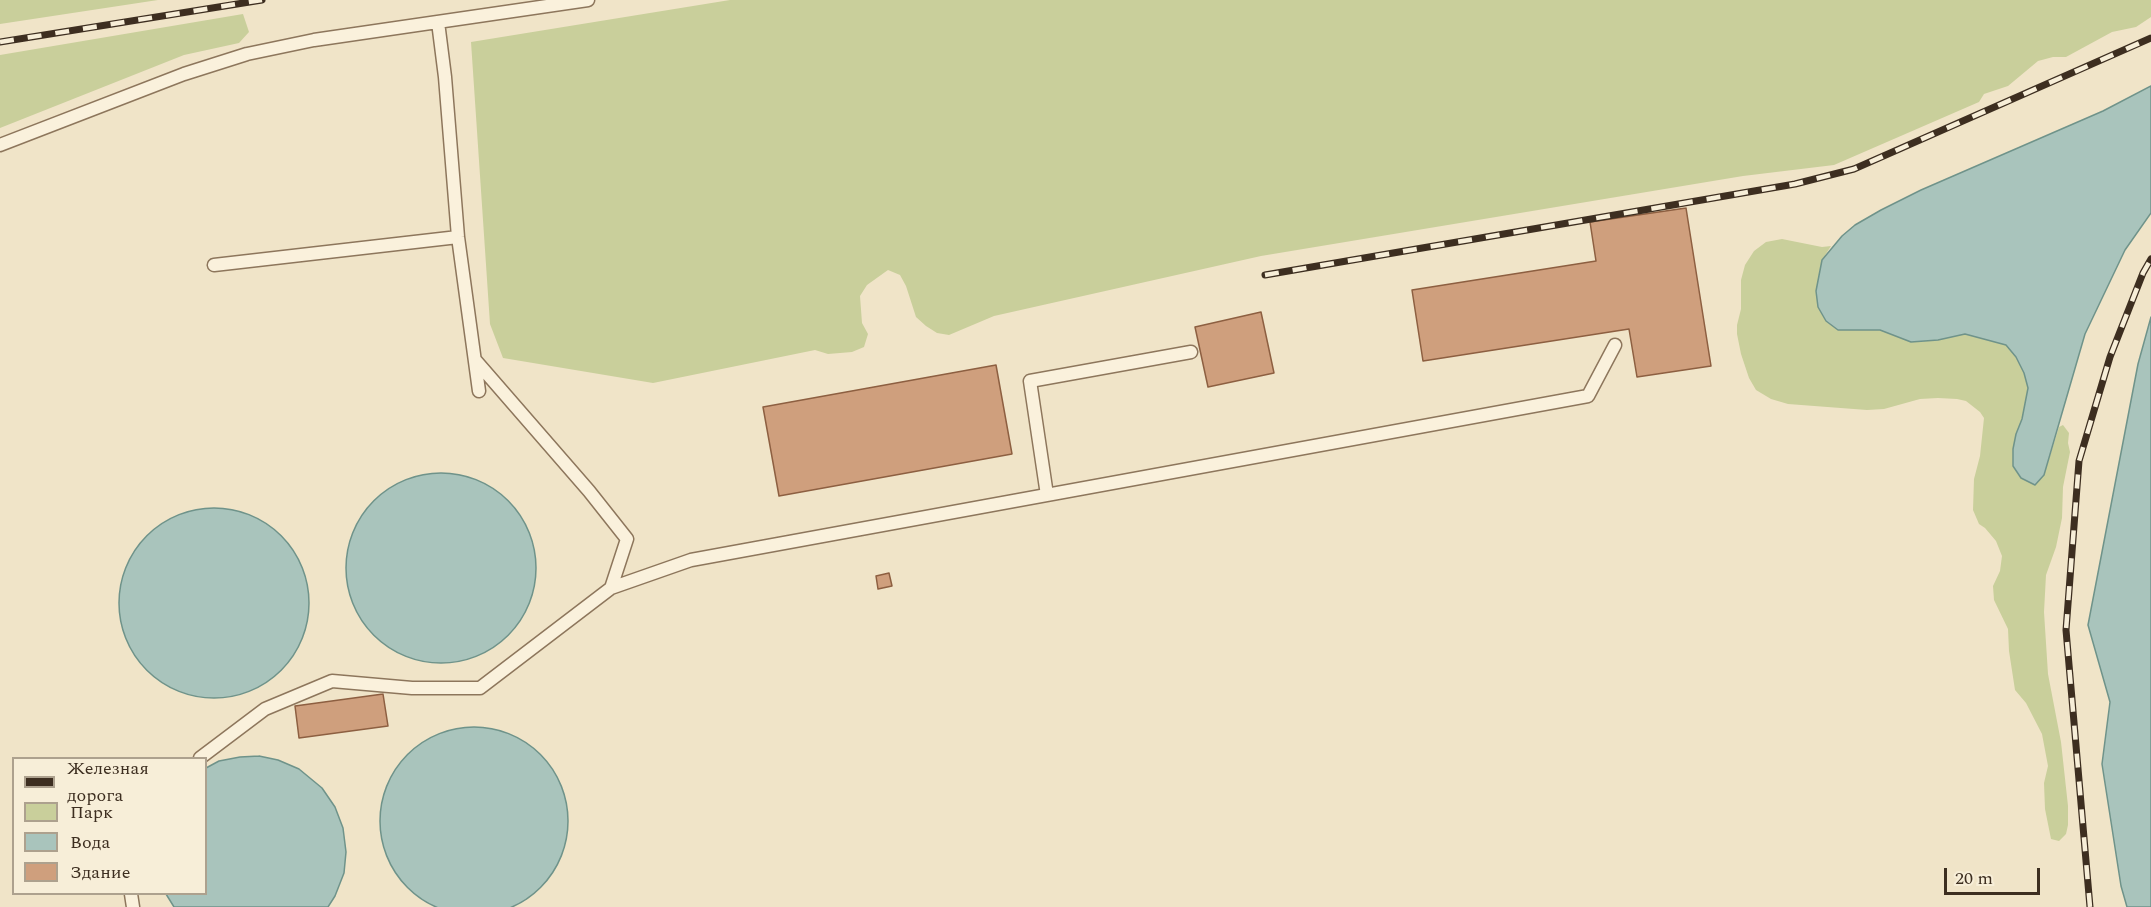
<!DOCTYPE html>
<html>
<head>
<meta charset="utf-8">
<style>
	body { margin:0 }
	#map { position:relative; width:2151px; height:907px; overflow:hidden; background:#f0e4c8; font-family:Spectral,serif }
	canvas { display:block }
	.legend { position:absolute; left:12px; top:757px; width:195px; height:138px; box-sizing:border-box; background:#f7eed8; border:2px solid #ada18e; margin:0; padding:8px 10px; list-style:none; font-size:18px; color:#3d2e20 }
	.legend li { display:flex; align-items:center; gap:12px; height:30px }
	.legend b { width:30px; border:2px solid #ada18e }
	.scale { position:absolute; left:1944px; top:868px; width:96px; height:27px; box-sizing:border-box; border:3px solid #3d2e20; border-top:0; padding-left:8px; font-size:18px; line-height:21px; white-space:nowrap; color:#3d2e20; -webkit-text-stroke:4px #f7eed8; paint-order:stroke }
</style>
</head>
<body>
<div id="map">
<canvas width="2151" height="907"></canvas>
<ul class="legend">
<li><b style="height:8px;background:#3d2e20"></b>Железная дорога</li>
<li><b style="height:16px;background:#c9cf9b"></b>Парк</li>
<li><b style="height:16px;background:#a9c4bc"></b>Вода</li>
<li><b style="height:16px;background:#cf9f7d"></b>Здание</li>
</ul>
<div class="scale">20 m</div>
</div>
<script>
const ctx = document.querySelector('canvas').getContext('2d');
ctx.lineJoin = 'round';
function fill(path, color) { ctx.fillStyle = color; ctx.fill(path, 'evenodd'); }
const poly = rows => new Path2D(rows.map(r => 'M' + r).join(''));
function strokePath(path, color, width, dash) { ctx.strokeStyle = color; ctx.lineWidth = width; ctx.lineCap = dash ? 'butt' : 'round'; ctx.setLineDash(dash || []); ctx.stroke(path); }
const green = poly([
	[0,0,158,0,0,24],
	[730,0,2151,0,2151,17,2136,27,2112,32,2066,57,2053,57,2038,61,2008,86,1984,94,1979,102,1834,165,1743,176,1261,256,994,316,949,335,937,333,926,326,916,317,906,286,900,275,888,270,867,285,860,296,862,323,868,334,864,347,852,352,828,354,815,350,653,383,503,358,490,324,471,42],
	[243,14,249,32,239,43,184,55,0,128,0,55],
	[1782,239,1822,247,1831,246,1822,260,1816,291,1818,307,1826,320,1838,330,1880,330,1911,342,1938,340,1965,334,2006,345,2016,357,2024,373,2028,388,2022,420,2016,434,2044,475,2059,427,2063,425,2069,433,2068,443,2070,452,2063,487,2062,518,2056,547,2046,575,2044,612,2048,674,2061,742,2068,806,2068,825,2066,834,2059,841,2051,839,2045,809,2044,783,2048,766,2042,734,2026,703,2015,690,2009,651,2008,629,1994,600,1993,586,2000,571,2002,556,1996,541,1985,528,1979,524,1973,510,1974,479,1980,456,1984,418,1980,412,1966,401,1957,399,1938,398,1920,399,1884,409,1867,410,1788,404,1771,399,1756,390,1749,378,1741,354,1737,334,1737,325,1741,309,1741,280,1745,265,1754,251,1766,242]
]);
const water = poly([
	[2151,86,2151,213,2125,250,2085,334,2044,475,2035,485,2021,478,2013,466,2013,449,2016,434,2022,419,2028,388,2024,373,2016,357,2006,345,1965,334,1938,340,1911,342,1880,330,1838,330,1826,321,1818,307,1816,291,1822,260,1842,236,1855,225,1881,210,1921,190,2103,111,2151,86],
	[2151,317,2151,907,2127,907,2121,886,2102,764,2110,702,2088,625,2138,364,2151,317],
	'346 568a95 95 0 1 1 190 0a95 95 0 1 1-190 0Z',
	'119 603a95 95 0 1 1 190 0a95 95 0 1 1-190 0Z',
	'380 821a94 94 0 1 1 188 0a94 94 0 1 1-188 0Z',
	[259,756,278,760,299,769,322,788,335,807,343,828,346,852,344,873,335,896,328,907,174,907,166,894,206,894,206,768,219,761,240,757,259,756]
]);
const building = poly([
	[1686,208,1711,366,1637,377,1629,329,1423,361,1412,290,1596,261,1590,222,1686,208],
	[1261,312,1274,373,1208,387,1195,327,1261,312],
	[996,365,1012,454,779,496,763,407,996,365],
	[889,573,892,586,878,589,876,576,889,573],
	[383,694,388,726,299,738,295,706,383,694]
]);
const lane = poly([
	[438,22,445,77,458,237,479,391],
	[0,145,184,74,247,54,314,40,588,0],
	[214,265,458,237],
	[1047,495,1030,381,1191,352],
	[611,588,691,560,1588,396,1615,345],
	[200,758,265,709,332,681,412,688,480,688,611,588,627,539,589,491,476,361],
	[131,894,133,907]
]);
const rail = poly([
	[0,42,262,0],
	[1265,275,1795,184,1854,169,2151,38],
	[2090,907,2066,630,2079,461,2110,357,2143,273,2151,259]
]);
fill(green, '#c9cf9b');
fill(water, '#a9c4bc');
strokePath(water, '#6f938a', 1.5);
fill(building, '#cf9f7d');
strokePath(building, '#8d5f41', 1.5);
strokePath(lane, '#8d765c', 15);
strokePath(lane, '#faf1dc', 12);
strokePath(rail, '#3d2e20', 7);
strokePath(rail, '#f7eed8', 4.5, [14]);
</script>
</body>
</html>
